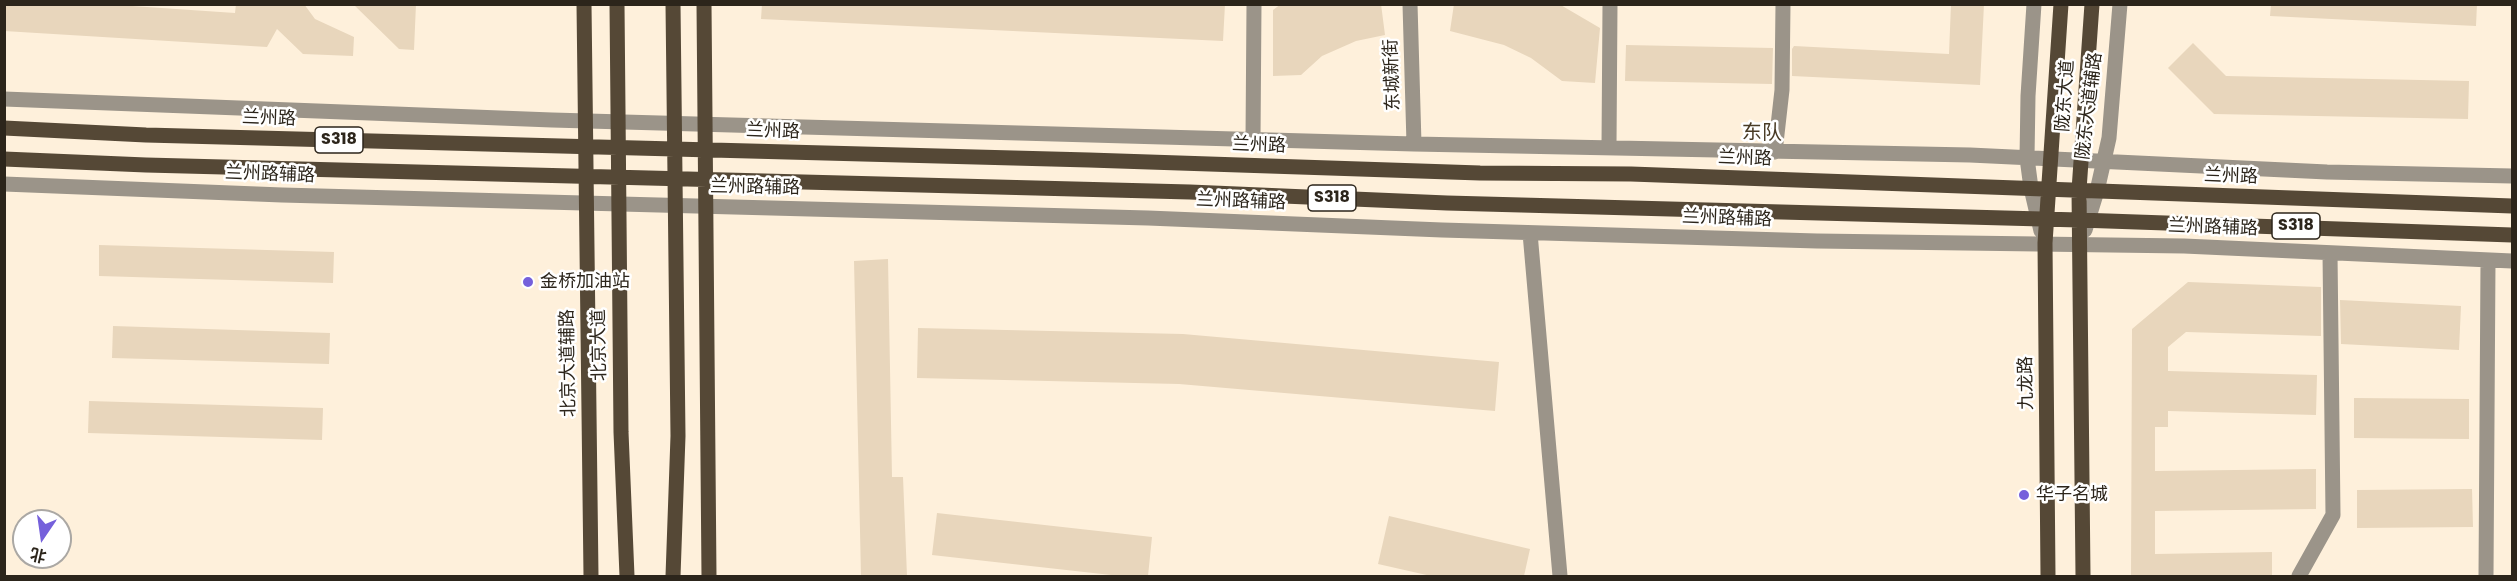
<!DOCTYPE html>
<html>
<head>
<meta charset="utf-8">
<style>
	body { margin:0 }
	#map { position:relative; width:2517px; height:581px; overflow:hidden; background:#fef0db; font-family:Poppins,"Noto Sans SC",sans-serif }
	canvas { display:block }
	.frame { position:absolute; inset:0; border:6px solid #2c251b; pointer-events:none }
	.north { position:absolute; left:12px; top:509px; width:60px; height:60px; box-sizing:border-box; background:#fff; border:2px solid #aba8a4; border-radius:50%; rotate:193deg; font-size:16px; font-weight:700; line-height:24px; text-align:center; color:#2c251b }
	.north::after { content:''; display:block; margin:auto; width:21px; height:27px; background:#7560db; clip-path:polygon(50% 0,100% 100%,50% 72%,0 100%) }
</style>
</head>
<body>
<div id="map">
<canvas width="2517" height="581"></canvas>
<div class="frame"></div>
<div class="north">北</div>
</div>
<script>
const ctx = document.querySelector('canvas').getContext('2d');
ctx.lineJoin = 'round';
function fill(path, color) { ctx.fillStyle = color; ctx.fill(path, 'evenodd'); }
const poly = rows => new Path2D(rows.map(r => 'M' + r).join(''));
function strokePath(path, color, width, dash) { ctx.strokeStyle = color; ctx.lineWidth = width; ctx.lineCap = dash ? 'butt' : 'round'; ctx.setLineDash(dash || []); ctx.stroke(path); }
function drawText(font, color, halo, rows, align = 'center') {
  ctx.font = font + ' Poppins,"Noto Sans SC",sans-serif'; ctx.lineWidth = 5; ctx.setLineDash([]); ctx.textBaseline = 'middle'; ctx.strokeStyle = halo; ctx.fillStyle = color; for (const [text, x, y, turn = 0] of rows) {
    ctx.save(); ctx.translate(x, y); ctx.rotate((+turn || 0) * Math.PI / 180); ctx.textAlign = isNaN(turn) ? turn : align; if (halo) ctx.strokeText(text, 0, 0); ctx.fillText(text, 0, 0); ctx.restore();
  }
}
const building = poly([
	[5,4,103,4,235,13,236,4,304,4,315,19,354,37,353,56,303,54,277,29,267,47,4,31],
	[353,4,416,4,414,50,399,49],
	[762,4,1225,4,1223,41,761,19],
	[1281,4,1381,4,1385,35,1356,41,1322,56,1301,75,1273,76,1273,10],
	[1454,4,1559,4,1600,28,1595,83,1562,81,1531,58,1504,45,1450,31],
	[1951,4,1984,4,1980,85,1792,76,1792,49,1794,46,1949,54],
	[2271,4,2477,4,2476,26,2270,16],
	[2193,43,2226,76,2469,81,2468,119,2214,114,2168,68],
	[1626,45,1773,48,1772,84,1625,81],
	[99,245,334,252,333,283,99,276],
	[888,259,892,477,903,477,907,576,861,576,854,261],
	[2188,282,2321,287,2321,336,2186,332,2168,347,2168,371,2317,375,2316,415,2168,411,2168,427,2155,427,2155,471,2316,469,2316,509,2155,511,2155,554,2272,552,2272,576,2131,576,2132,329],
	[2340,300,2461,306,2459,350,2341,344],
	[113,326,330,333,329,364,112,358],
	[918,328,1183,334,1499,362,1495,411,1179,384,917,378],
	[2354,398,2469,399,2469,439,2354,438],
	[89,401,323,408,322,440,88,433],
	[2472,489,2473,527,2357,528,2357,490],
	[937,513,1152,537,1148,576,1120,576,932,555],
	[1389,516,1530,549,1524,576,1431,576,1378,564]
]);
const minor = poly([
	[1410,4,1414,144],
	[2034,4,2028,96,2027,158,2031,188,2041,231],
	[4,99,552,120,1414,144,1970,155,2327,172,2512,176],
	[1253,139,1254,4],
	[1609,146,1610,4],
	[1775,152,1782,90,1783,4],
	[4,184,282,195,1148,218,1442,230,1817,241,2184,246,2512,261],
	[2085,230,2097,191,2109,138,2120,4],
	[1530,233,1560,576],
	[2299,576,2333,515,2330,253],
	[2486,576,2488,261]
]);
const major = poly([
	[584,4,591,576],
	[617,4,621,432,627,576],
	[673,4,678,436,673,576],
	[704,4,709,576],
	[4,128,146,135,1089,160,1480,173,1631,174,2512,206],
	[4,159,146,165,1190,192,1447,203,2079,220,2512,235],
	[2048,576,2045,243,2061,4],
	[2083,576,2079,190,2092,4]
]);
const markers = [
	[528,282,6,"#7560db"],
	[2024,495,6,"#7560db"]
];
const shields = [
	[339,140,48],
	[1332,198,48],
	[2296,226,48]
];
const shieldNames = [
	["S318",339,140],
	["S318",1332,198],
	["S318",2296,226]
];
const streetNames = [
	["东城新街",1393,75,-92],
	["陇东大道",2066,96,-86],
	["陇东大道辅路",2090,106,-83],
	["兰州路",269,119,2],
	["兰州路",773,132,2],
	["兰州路",1259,146,2],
	["兰州路",1745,159,2],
	["兰州路辅路",270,175,2],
	["兰州路",2231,177,2],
	["兰州路辅路",755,188,1],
	["兰州路辅路",1241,202,2],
	["兰州路辅路",1727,219,2],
	["兰州路辅路",2213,228,2],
	["北京大道",600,345,-91],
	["北京大道辅路",569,363,-91],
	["九龙路",2027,383,-91]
];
const poiNames = [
	["金桥加油站",540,282],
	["华子名城",2036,495]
];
const neighbourhoodNames = [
	["东队",1762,134]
];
fill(building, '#e8d6bc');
strokePath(minor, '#9b9489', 15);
strokePath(major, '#554836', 15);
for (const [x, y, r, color] of markers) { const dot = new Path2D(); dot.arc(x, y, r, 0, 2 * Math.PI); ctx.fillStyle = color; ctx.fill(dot); strokePath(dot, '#fff', 2); }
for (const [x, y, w] of shields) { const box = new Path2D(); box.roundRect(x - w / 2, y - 13, w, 26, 4.5); ctx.fillStyle = '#fff'; ctx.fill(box); strokePath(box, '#2c251b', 1.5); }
drawText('bold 16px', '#2c251b', null, shieldNames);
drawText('18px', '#2c251b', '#fff', streetNames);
drawText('18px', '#2c251b', '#fff', poiNames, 'left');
drawText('20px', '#493b25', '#fff', neighbourhoodNames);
</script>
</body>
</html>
